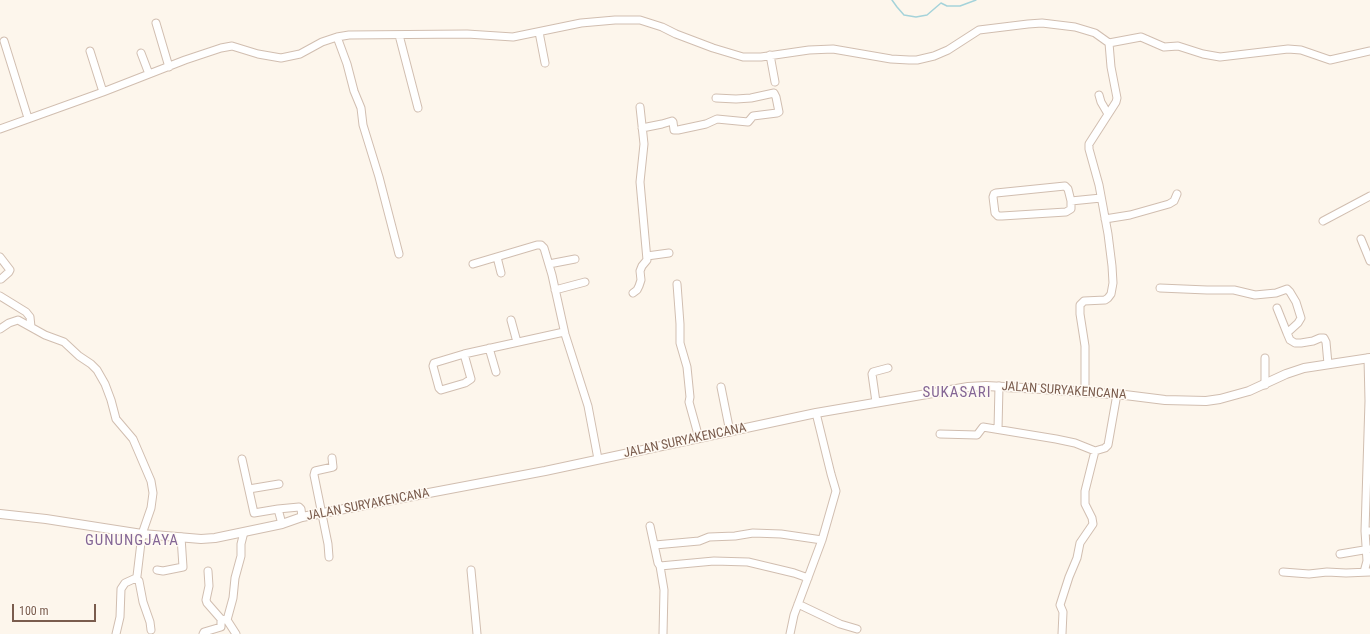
<!DOCTYPE html>
<html>
<head>
<meta charset="utf-8">
<style>
	body { margin:0 }
	#map { position:relative; width:1370px; height:634px; overflow:hidden; background:#fdf6ec; font-family:"Roboto Condensed",sans-serif }
	canvas { display:block }
	.scale { position:absolute; left:12px; top:604px; width:84px; height:18px; box-sizing:border-box; border:2px solid #7a5c4d; border-top:0; padding-left:5px; font-size:12px; line-height:14px; white-space:nowrap; color:#7a5c4d; -webkit-text-stroke:3px #fffaf3; paint-order:stroke }
</style>
</head>
<body>
<div id="map">
<canvas width="1370" height="634"></canvas>
<div class="scale">100 m</div>
</div>
<script>
const ctx = document.querySelector('canvas').getContext('2d');
ctx.lineJoin = 'round';
const poly = rows => new Path2D(rows.map(r => 'M' + r).join(''));
function strokePath(path, color, width, dash) { ctx.strokeStyle = color; ctx.lineWidth = width; ctx.lineCap = dash ? 'butt' : 'round'; ctx.setLineDash(dash || []); ctx.stroke(path); }
function drawText(font, color, halo, rows, align = 'center') {
  ctx.font = font + ' "Roboto Condensed",sans-serif'; ctx.lineWidth = 3; ctx.setLineDash([]); ctx.textBaseline = 'middle'; ctx.strokeStyle = halo; ctx.fillStyle = color; for (const [text, x, y, turn = 0] of rows) {
    ctx.save(); ctx.translate(x, y); ctx.rotate((+turn || 0) * Math.PI / 180); ctx.textAlign = isNaN(turn) ? turn : align; if (halo) ctx.strokeText(text, 0, 0); ctx.fillText(text, 0, 0); ctx.restore();
  }
}
const stream = poly([
	[892,0,897,7,904,15,916,17,927,15,941,3,947,6,960,6,976,0]
]);
const minor = poly([
	[156,23,169,67],
	[539,32,545,63],
	[399,35,418,108],
	[337,37,347,64,354,91,361,108,363,125,379,177,399,254],
	[4,41,28,118],
	[1109,43,1141,37,1164,47,1178,46,1203,54,1220,57,1288,49,1301,50,1330,60,1370,51],
	[90,51,103,92],
	[141,53,149,74],
	[770,55,775,82],
	[1099,95,1101,102,1108,114],
	[642,128,662,124,672,121,673,122,674,130,678,130,706,124,717,119,748,122,753,116,777,113,779,112,776,97,774,93,751,98,736,99,716,98],
	[0,129,103,92,185,60,221,48,232,46,258,54,281,58,300,54,322,42,337,37,349,35,467,34,513,37,581,23,615,20,640,20,662,27,676,34,713,48,743,57,761,57,809,50,833,49,891,59,909,60,917,60,934,56,948,50,979,30,1028,24,1042,23,1075,27,1095,33,1109,43,1111,67,1117,98,1116,102,1089,144,1089,149,1099,185,1108,234,1112,266,1113,283,1111,294,1108,298,1105,300,1084,301,1080,305,1080,314,1085,346,1085,393],
	[1071,201,1068,189,1065,186,996,193,994,194,993,197,995,213,998,216,1002,216,1066,212,1071,209,1071,201,1101,198],
	[1105,219,1130,215,1169,204,1174,201,1177,194],
	[1323,221,1370,196],
	[1361,239,1370,261],
	[647,256,669,253],
	[0,257,10,270,9,272,1,279],
	[497,257,501,273],
	[473,264,537,245,541,245,544,248,552,275,565,334,588,406,598,459],
	[549,264,575,259],
	[677,284,680,324,680,343,687,367,690,397,689,402,699,438],
	[1160,288,1207,290,1234,290,1255,295,1276,293,1287,289,1290,292,1296,302,1301,318,1298,323,1287,333,1290,340,1295,343,1301,343,1313,341,1320,338,1324,338,1326,342,1328,364],
	[555,290,585,282],
	[633,293,637,290,639,286,641,280,640,271,642,266,647,260,640,182,644,144,640,107],
	[0,296,26,312,30,317,31,327],
	[1277,308,1287,333],
	[511,320,517,342],
	[0,329,9,323,18,320,45,335,64,342,79,356,91,364,97,370,105,384,111,400,116,419,133,439,151,481,153,493,151,508,142,534,137,576,136,578,125,583,121,589,120,617,116,634],
	[489,348,496,372],
	[464,354,471,379,465,383,441,390,439,388,433,366,434,363,464,354,564,332],
	[1368,358,1369,401,1365,531,1370,531],
	[1265,385,1265,358],
	[721,387,730,432],
	[876,402,872,374,873,372,888,368],
	[998,429,999,386],
	[940,434,977,435,983,427,1056,439,1075,443,1095,451],
	[242,459,254,513,278,509,282,524],
	[249,489,279,484],
	[278,509,299,507,301,509,302,517],
	[650,526,658,563,660,566,714,561,748,562,794,573,808,578],
	[655,545,699,541,709,537,735,536,753,533,781,534,822,540],
	[1340,554,1370,549],
	[329,557,328,544,314,475,315,471,333,467,332,458],
	[660,566,664,590,663,634],
	[157,570,163,571,183,567,181,537],
	[471,570,477,634],
	[208,571,209,586,206,600,207,603,221,619],
	[1283,572,1309,574,1327,572,1346,573,1370,572],
	[1364,572,1367,561,1365,531],
	[136,578,139,581,143,602,150,622,151,630],
	[798,604,840,624,857,629],
	[203,634,204,632,221,627,221,619,225,620],
	[236,634,227,620,233,598,235,578,241,556,241,544,244,532],
	[790,634,794,615,822,540,836,491,831,474,816,413],
	[1062,634,1063,612,1060,605,1069,577,1077,558,1080,543,1093,524,1092,518,1085,504,1085,491,1095,451,1105,448,1108,445,1117,394]
]);
const tertiary = poly([
	[0,514,46,519,142,534,201,539,215,538,282,524,302,517,545,471,816,413,968,387,986,386,1042,389,1125,395,1165,400,1206,401,1220,399,1249,391,1286,374,1304,368,1370,358]
]);
const streetNames = [
	["JALAN SURYAKENCANA",1064,391,4],
	["JALAN SURYAKENCANA",685,441,-12],
	["JALAN SURYAKENCANA",368,505,-11]
];
const quarterNames = [
	["SUKASARI",957,393],
	["GUNUNGJAYA",132,541]
];
strokePath(stream, '#a5d3da', 1.5);
strokePath(minor, '#d1beb0', 9);
strokePath(tertiary, '#d1beb0', 10);
strokePath(minor, '#fff', 7);
strokePath(tertiary, '#fff', 8);
drawText('13px', '#7a5c4d', '#fffaf3', streetNames);
ctx.letterSpacing = '1px';
drawText('15px', '#846695', '#fffaf3', quarterNames);
ctx.letterSpacing = '0px';
</script>
</body>
</html>
